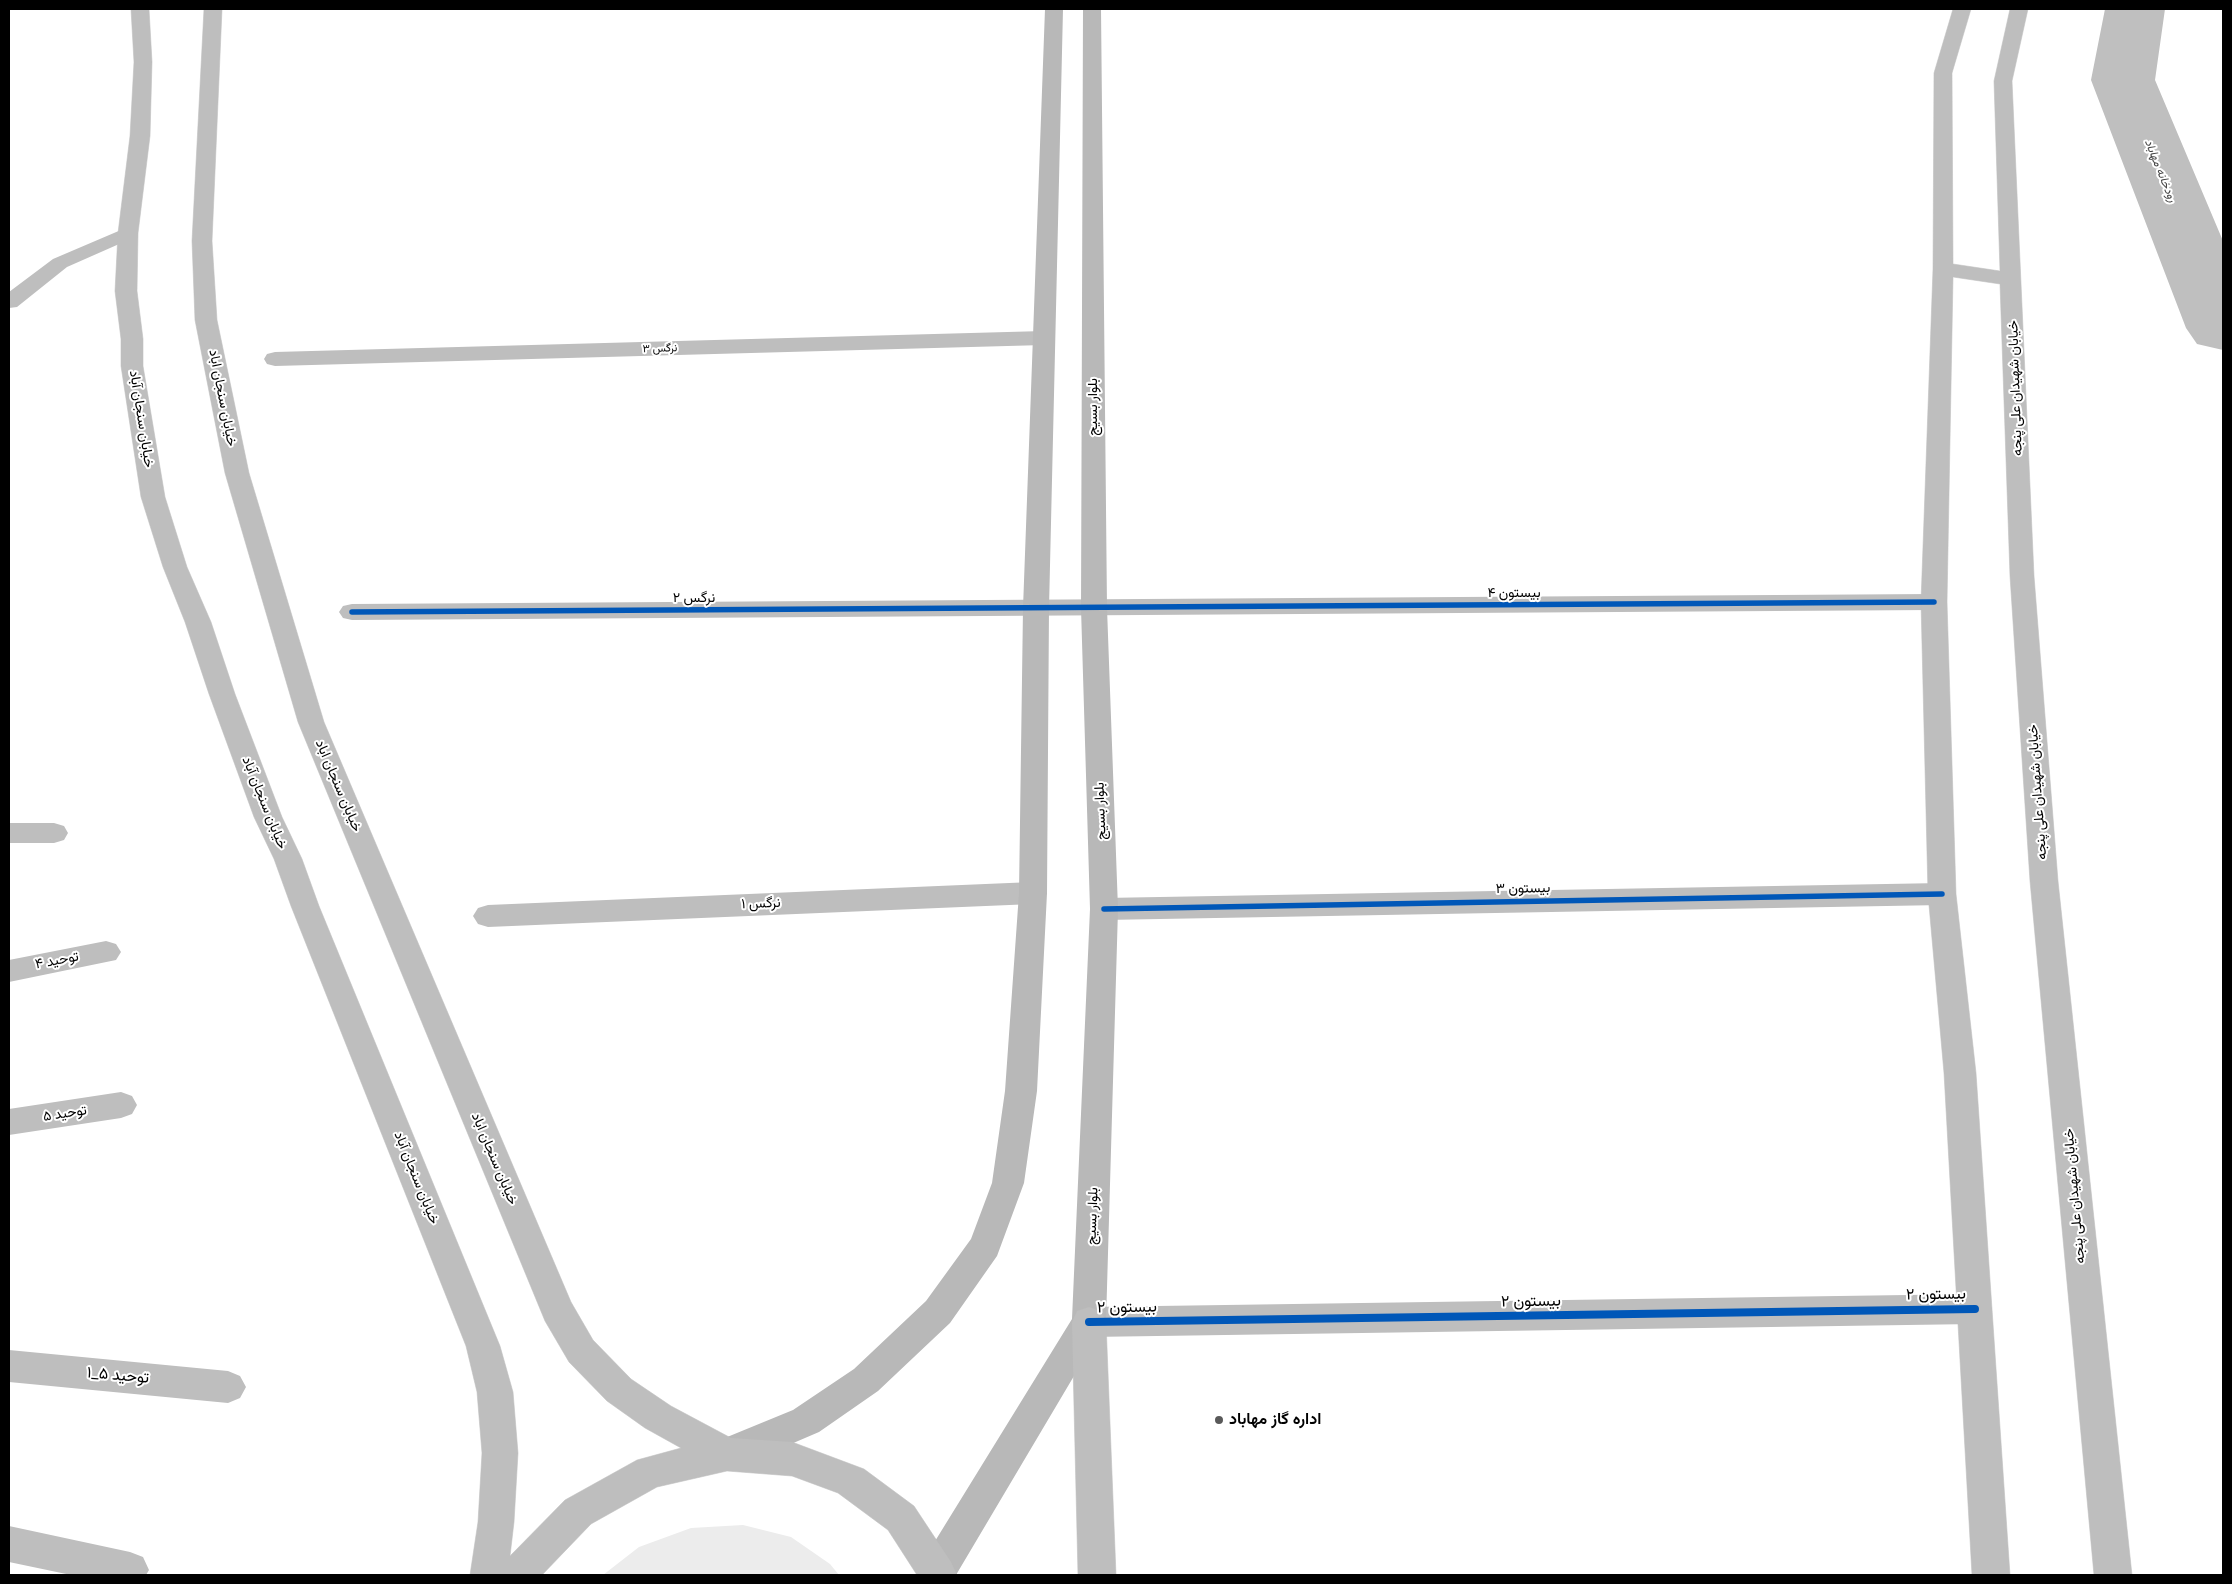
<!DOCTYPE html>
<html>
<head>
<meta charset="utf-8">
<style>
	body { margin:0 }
	#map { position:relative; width:2232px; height:1584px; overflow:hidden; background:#fff; font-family:Roboto,sans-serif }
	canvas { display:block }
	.frame { position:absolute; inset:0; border:10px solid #000; pointer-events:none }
</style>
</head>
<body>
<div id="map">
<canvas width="2232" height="1584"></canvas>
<div class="frame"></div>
</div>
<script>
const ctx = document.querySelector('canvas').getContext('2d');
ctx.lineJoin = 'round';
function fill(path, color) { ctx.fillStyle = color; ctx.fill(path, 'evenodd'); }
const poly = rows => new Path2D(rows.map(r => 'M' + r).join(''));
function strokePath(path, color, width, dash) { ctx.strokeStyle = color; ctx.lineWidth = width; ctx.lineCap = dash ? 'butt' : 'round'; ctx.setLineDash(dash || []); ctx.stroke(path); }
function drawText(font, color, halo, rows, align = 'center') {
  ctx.font = font + ' Roboto,Vazirmatn,sans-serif'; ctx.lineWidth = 4; ctx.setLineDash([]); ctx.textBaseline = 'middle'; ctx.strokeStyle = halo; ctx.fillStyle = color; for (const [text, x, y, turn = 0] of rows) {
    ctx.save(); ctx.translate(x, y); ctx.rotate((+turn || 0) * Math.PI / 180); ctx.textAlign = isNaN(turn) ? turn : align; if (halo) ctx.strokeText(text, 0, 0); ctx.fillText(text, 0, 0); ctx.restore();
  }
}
const green = poly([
	[743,1525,791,1537,830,1564,839,1575,603,1575,639,1547,691,1528]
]);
const river = poly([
	[2105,9,2165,9,2155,80,2223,241,2223,350,2197,344,2186,328,2091,80,2105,9]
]);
const minor = poly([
	[128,227,135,229,138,233,135,237,67,267,17,307,9,308,9,292,53,259,128,227],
	[1044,331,1052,333,1055,338,1052,343,1044,345,275,366,267,364,264,359,267,354,275,352,1044,331],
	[1934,594,1943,596,1947,602,1943,608,1934,610,352,620,343,618,339,612,343,606,352,604,1934,594],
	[9,823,54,823,64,826,68,833,64,840,54,843,9,843,9,823],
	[1033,882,1043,885,1047,893,1043,901,1033,904,488,927,478,924,473,916,478,908,488,905,1033,882],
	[1942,883,1952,886,1956,894,1952,902,1942,905,1104,920,1094,917,1090,909,1094,901,1104,898,1942,883],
	[106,941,116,944,121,952,116,960,9,982,9,960,106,941],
	[121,1092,132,1096,137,1105,132,1114,121,1118,9,1135,9,1109,121,1092],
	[1975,1294,1987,1298,1992,1309,1987,1320,1975,1324,1089,1337,1077,1333,1072,1322,1077,1311,1089,1307,1975,1294],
	[9,1350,228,1371,240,1376,246,1387,240,1398,228,1403,9,1382,9,1350],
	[9,1526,130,1552,143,1557,149,1570,146,1575,71,1575,9,1562,9,1526]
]);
const secondary = poly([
	[1045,9,1063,9,1049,608,1047,893,1037,1091,1024,1183,997,1256,950,1323,878,1391,819,1432,728,1471,715,1466,710,1454,715,1442,793,1410,854,1369,926,1301,971,1239,992,1183,1005,1091,1019,893,1023,608,1045,9],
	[1083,9,1101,9,1107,608,1118,909,1106,1322,956,1575,920,1575,918,1572,924,1559,1072,1319,1090,909,1081,608,1083,9]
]);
const primary = poly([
	[131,9,149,9,152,62,150,136,138,233,137,291,143,339,143,366,165,497,187,567,211,622,235,694,282,817,302,859,319,906,500,1346,513,1392,518,1453,514,1522,510,1556,565,1500,637,1460,681,1448,645,1428,607,1401,569,1362,545,1321,298,722,225,473,195,320,192,241,204,9,222,9,212,241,217,320,249,473,324,722,571,1302,593,1340,631,1379,671,1406,731,1438,792,1442,864,1469,914,1506,951,1562,957,1575,917,1575,888,1530,838,1493,792,1476,727,1471,657,1487,591,1524,542,1575,470,1575,478,1522,482,1453,477,1392,466,1346,291,906,274,859,254,817,209,694,185,622,163,567,141,497,121,366,121,339,115,291,118,233,130,136,134,62,131,9],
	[1953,9,1971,9,1952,73,1953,264,2000,271,1994,81,2010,9,2028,9,2012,81,2034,576,2058,881,2132,1575,2094,1575,2030,881,2010,576,2000,284,1953,277,1947,602,1956,894,1976,1073,2010,1575,1972,1575,1944,1073,1928,894,1921,602,1933,269,1934,73,1953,9],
	[1089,1307,1101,1311,1106,1322,1116,1575,1078,1575,1072,1322,1077,1311,1089,1307]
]);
const cyclewayFar1 = poly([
	[352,612,1934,602],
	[1104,909,1942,894]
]);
const cycleway = poly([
	[1089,1322,1975,1309]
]);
const markers = [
	[1219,1420,5,"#595959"]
];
const farStreetnames = [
	["نرگس ۳",660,349,-2]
];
const farWaternames = [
	["رودخانه مهاباد",2160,171,68]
];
const streetNames = [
	["خیابان شهیدان علی پنجه",2016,388,-92],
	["خیابان سنجان اباد",222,398,79],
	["بلوار بسیج",1093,407,-90],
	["خیابان سنجان آباد",141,419,81],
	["بیستون ۴",1514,593],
	["نرگس ۲",694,598],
	["خیابان سنجان اباد",338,786,67],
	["خیابان شهیدان علی پنجه",2038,792,-94],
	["خیابان سنجان آباد",264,803,68],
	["بلوار بسیج",1101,811,-92],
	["بیستون ۳",1523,889,-1],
	["نرگس ۱",761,904,-2],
	["توحید ۴",57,961,-11],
	["توحید ۵",65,1114,-9],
	["خیابان سنجان اباد",494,1159,67],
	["خیابان سنجان آباد",416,1178,68],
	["خیابان شهیدان علی پنجه",2075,1196,-95],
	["بلوار بسیج",1093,1216,-88]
];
const nearStreetnames = [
	["بیستون ۲",1936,1295,-1],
	["بیستون ۲",1531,1302,-1],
	["بیستون ۲",1127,1308,-1],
	["توحید ۵_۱",118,1376,5]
];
const nearPoinames = [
	["اداره گاز مهاباد",1229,1420]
];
fill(green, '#ececec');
fill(river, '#bfbfbf');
strokePath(primary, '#dbdbdb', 1);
fill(minor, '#bebebe');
fill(secondary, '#b8b8b8');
fill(primary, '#bebebe');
strokePath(cyclewayFar1, '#0057b8', 5.5);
strokePath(cycleway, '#0057b8', 8);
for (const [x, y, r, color] of markers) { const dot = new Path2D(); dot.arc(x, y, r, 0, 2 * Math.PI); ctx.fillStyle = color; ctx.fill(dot); strokePath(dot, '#fff', 2); }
drawText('11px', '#000', '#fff', farStreetnames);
drawText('italic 12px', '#444', '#fff', farWaternames);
drawText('14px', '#000', '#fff', streetNames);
drawText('16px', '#000', '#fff', nearStreetnames);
drawText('bold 16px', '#000', '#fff', nearPoinames, 'left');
</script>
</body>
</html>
